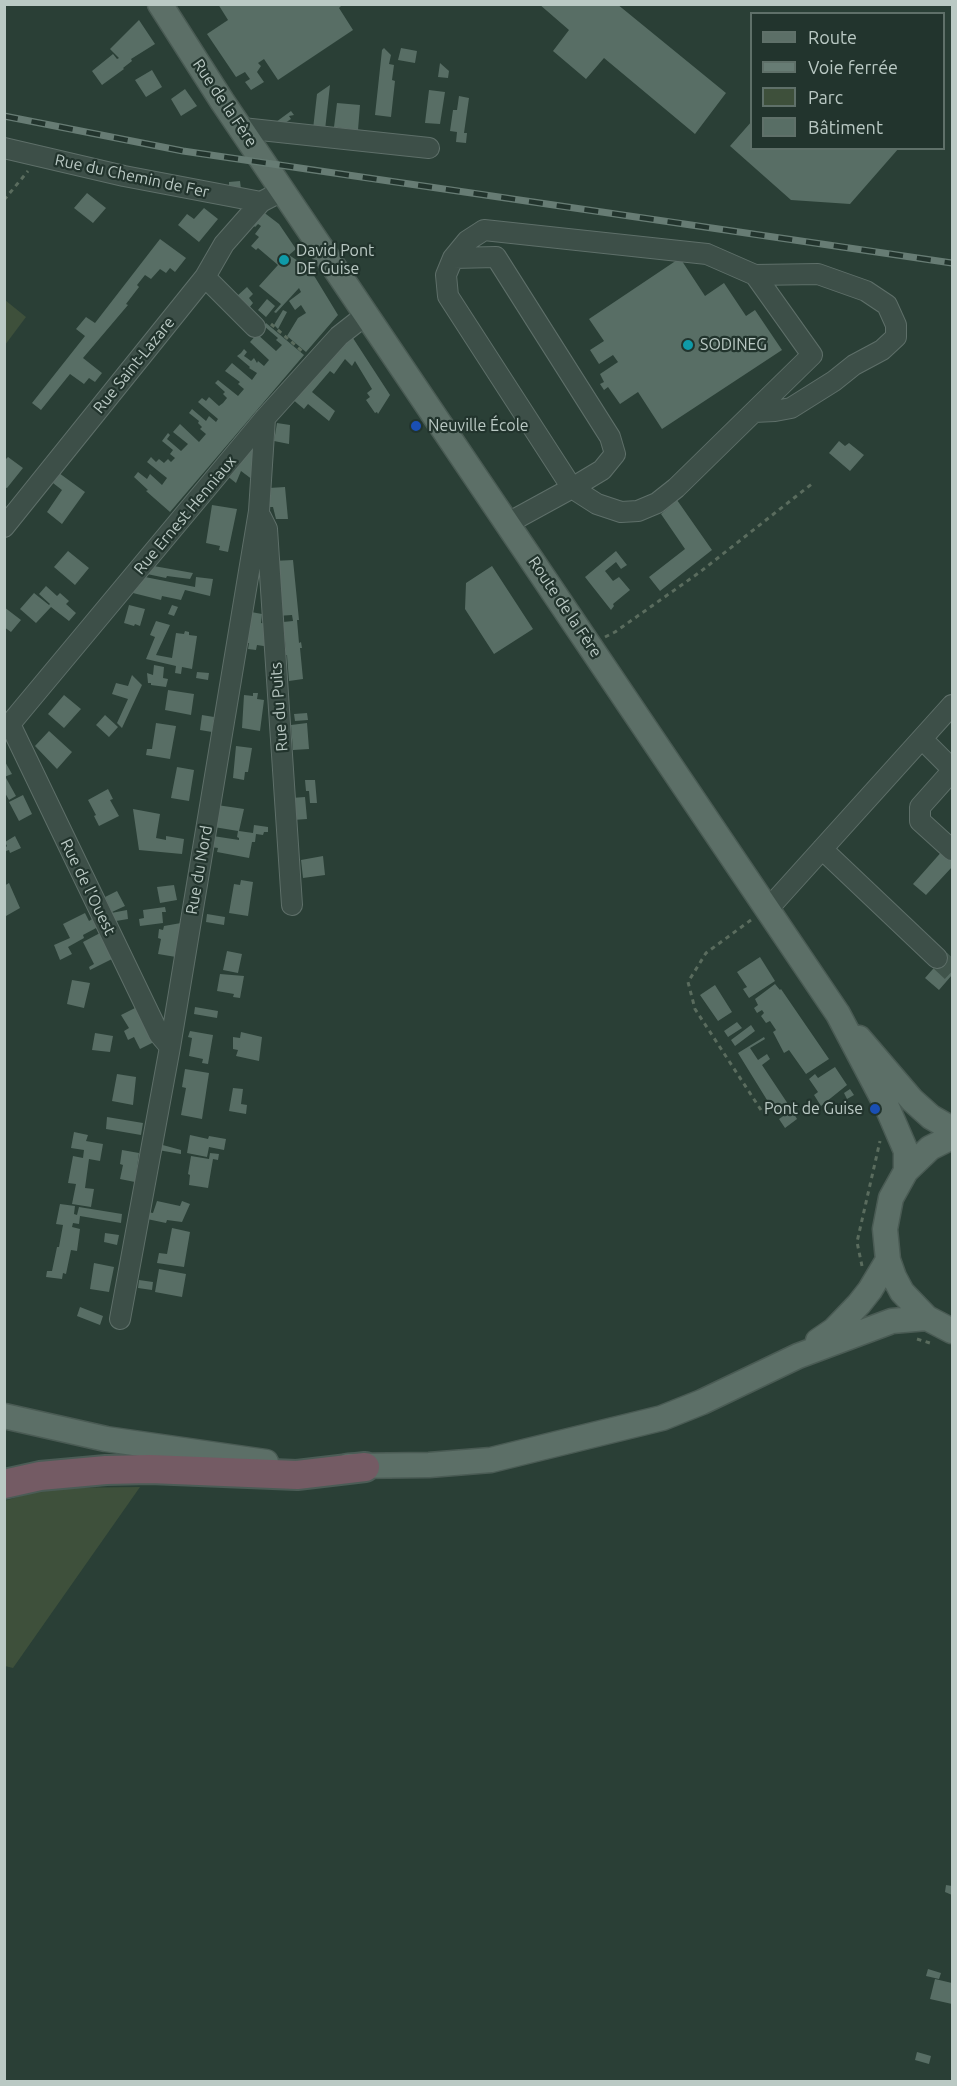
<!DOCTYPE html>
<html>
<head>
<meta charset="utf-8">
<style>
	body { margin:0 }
	#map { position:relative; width:957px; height:2086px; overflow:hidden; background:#2a3f36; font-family:Ubuntu,sans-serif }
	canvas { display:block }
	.frame { position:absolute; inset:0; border:6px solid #bac9c4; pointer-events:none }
	.legend { position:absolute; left:750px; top:12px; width:195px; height:138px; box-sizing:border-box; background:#22342d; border:2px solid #5f7069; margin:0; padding:8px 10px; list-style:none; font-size:18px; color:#bac9c4 }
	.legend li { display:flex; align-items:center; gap:12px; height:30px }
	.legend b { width:30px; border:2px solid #5f7069 }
</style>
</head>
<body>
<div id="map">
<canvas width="957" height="2086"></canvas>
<div class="frame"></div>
<ul class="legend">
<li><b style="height:8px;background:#5c6f67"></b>Route</li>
<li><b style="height:8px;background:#677c74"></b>Voie ferrée</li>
<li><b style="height:16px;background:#3e503b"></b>Parc</li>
<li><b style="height:16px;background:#586e65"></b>Bâtiment</li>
</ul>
</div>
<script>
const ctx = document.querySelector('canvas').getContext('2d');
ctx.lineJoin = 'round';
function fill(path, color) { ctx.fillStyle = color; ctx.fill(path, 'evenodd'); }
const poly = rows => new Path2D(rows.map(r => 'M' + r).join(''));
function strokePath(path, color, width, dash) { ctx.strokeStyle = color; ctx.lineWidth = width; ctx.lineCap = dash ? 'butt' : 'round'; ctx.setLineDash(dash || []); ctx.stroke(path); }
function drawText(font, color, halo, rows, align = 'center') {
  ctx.font = font + ' Ubuntu,sans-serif'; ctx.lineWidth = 4.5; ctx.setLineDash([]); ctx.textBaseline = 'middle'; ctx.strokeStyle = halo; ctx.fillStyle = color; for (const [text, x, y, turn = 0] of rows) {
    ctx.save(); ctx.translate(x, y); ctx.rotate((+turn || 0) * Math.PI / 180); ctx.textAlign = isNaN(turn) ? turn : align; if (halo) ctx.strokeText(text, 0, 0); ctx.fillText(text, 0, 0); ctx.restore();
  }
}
const green = poly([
	[5,300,26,317,5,345],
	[140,1487,13,1668,5,1666,4,1501,48,1488]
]);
const building = poly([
	[218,4,343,4,339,8,353,30,278,80,264,59,258,63,261,66,257,72,264,82,251,90,245,82,250,79,245,72,236,77,207,34,228,20],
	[539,4,617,4,726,93,695,134,604,58,586,79,553,51,569,30],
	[139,20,155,44,131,59,132,61,123,68,124,69,102,85,92,71,113,54,117,59,119,58,110,49],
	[384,48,391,55,389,64,394,65,392,80,395,81,391,117,375,115,382,50],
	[401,48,417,51,415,63,398,60],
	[440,63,449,71,448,78,438,77],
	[152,70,162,87,146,97,135,80],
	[330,85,325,130,313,129,317,94],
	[185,89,197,106,181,116,171,99],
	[429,90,445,92,440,124,425,123],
	[459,96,469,98,464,133,467,133,466,143,456,142,457,132,450,131,453,110,457,110],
	[337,103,360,105,358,130,334,127],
	[291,111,294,115,289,116,291,119,279,127,276,122],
	[752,121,752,148,899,148,850,204,791,200,730,146],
	[240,181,241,189,229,190,229,182],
	[87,193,106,208,93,223,74,208],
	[204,208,218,219,199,242,178,225,187,214,194,219],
	[262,211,279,224,296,249,289,255,310,269,338,315,306,352,287,336,298,318,306,313,301,305,295,310,289,301,301,292,299,288,276,313,274,312,281,304,259,286,278,265,258,248,256,250,251,246,259,237,255,234,261,226,258,224,255,227,252,224],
	[160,239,186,258,175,272,170,268,166,273,160,269,151,279,145,275,137,285,139,287,126,304,128,305,83,358,102,373,95,382,89,378,84,384,70,374,41,410,32,403,85,336,76,329,86,317,95,323],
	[680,258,705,296,724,283,746,316,755,310,782,350,662,429,638,392,620,404,608,387,604,390,600,384,604,382,600,374,618,362,613,355,599,364,590,350,604,341,589,319],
	[247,287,253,294,249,298,253,303,249,308,237,296],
	[267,299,275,306,266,317,258,310],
	[283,310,287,312,278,329,274,325],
	[266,323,304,355,170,512,146,491,148,490,134,477,138,472,147,479,150,474,162,485,167,478,147,462,151,457,156,462,159,459,164,463,168,459,171,462,175,458,170,454,173,450,162,441,168,433,170,435,167,439,181,451,188,444,173,432,180,424,199,442,206,434,200,429,202,427,198,423,199,421,189,413,192,409,206,421,209,416,216,422,218,419,198,402,202,398,206,401,209,397,219,406,223,403,227,398,223,394,225,392,215,383,218,380,238,396,244,389,238,384,240,382,225,371,232,363,252,380,257,373,249,368,250,367,237,356,241,353,244,349,247,352,244,356,247,358,251,361,254,358,257,363,258,361,264,366,269,360,250,342,257,334,276,351,282,345,276,340,278,338,264,326],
	[351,335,390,395,378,414,377,412,375,413,366,400,370,397,367,393,372,389,355,361,352,366,345,359,334,374,330,371,312,392,335,411,329,421,308,404,304,409,291,398],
	[277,423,290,425,289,444,274,441],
	[255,440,253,480,241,471,236,483,226,475],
	[839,441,845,446,849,443,864,455,850,471,829,453],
	[8,457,23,468,7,488,4,487,4,461],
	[59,473,85,492,62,524,47,512,62,490,53,483],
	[285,487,288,519,276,519,273,507,270,507,269,488],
	[677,500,712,550,660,591,649,577,685,549,661,514],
	[212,505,237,509,228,552,219,550,220,546,206,543],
	[68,551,89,568,75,585,54,567],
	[616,551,627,565,621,569,616,562,605,571,613,581,619,577,630,590,613,604,614,606,611,610,585,577],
	[293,560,299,620,297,620,299,643,301,642,302,648,300,648,303,679,289,681,287,655,282,655,281,650,286,650,283,622,293,621,292,615,277,616,273,561],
	[148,565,193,573,190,579,167,576,166,578,147,574],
	[492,566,533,629,494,654,465,609,466,583],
	[140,576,195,587,196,577,213,579,210,596,185,590,181,600,162,596,161,600,133,593],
	[46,586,57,596,60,593,69,601,66,604,76,613,69,621,51,607,36,623,20,609,34,593,49,605,50,604,39,594],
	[129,605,145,609,140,626,135,624,134,626,124,623],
	[172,605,178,607,174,616,168,614],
	[4,607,21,620,11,632,4,627],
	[251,612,262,614,261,623,268,624,270,647,257,645,256,650,248,649,249,643,246,643],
	[156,621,170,625,156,655,172,658,176,633,184,634,185,631,189,632,189,635,197,636,192,669,182,667,181,674,175,673,176,666,146,659,155,637,150,635],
	[154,665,164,667,163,678,168,679,166,687,151,685,151,683,148,683,147,673,153,675],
	[197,672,209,673,208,680,196,678],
	[132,675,142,685,122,728,117,723,128,699,112,694,116,683,128,686],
	[168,690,194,694,191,715,165,710],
	[253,693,258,693,257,699,264,700,260,731,242,728,244,695,253,696],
	[64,695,81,709,64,728,48,714],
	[307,713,308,720,295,721,294,714],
	[105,715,118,727,109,737,96,725],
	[202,715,214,717,212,732,200,730],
	[156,723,176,726,170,759,146,755,147,749,152,749],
	[307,723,309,749,293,750,291,725],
	[49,731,72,752,57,769,35,746],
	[236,746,252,748,248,772,245,772,244,780,233,778],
	[4,760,12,774,4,777],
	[177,767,194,770,189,801,171,798],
	[6,778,16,796,9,800,4,791,4,779],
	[305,780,315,780,317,803,310,803,309,791,306,791],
	[108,789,113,799,110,800,119,816,99,826,94,816,96,815,88,800],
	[23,795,32,814,19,821,9,802],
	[305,797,307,819,293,820,291,798],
	[217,805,244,809,239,831,253,833,254,825,268,827,268,832,264,832,263,835,256,834,255,842,252,842,249,858,217,852,218,848,211,847,213,836,239,840,239,838,237,837,238,831,214,827],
	[133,809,160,814,156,838,166,840,166,836,184,839,182,854,139,850],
	[15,836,21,848,10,853,9,850,6,851,5,848,7,846,5,842],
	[952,840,952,867,926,895,913,884],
	[323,856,325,875,303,878,301,860],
	[241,880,253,882,248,916,229,913,234,884,240,885],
	[9,883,20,908,6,916,4,886],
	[174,885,177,900,160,903,157,887],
	[117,891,125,906,112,912,105,897],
	[165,907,166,912,162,912,163,923,140,926,139,919,144,918,143,910],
	[127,910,128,919,110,922,106,914],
	[85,913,89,921,94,918,98,927,83,935,84,938,68,947,72,954,60,960,54,945,70,938,63,924],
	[207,914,225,917,224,925,206,922],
	[181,923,176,957,158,954,161,939,158,938,159,929,163,930,164,926],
	[100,933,114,958,90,970,89,967,94,964,83,942],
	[227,951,242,954,238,973,223,970],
	[947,953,952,958,952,975,939,990,925,978],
	[760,957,775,981,749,998,743,989,747,987,737,972],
	[220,974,244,976,240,998,233,997,234,994,217,991],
	[72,980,90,983,84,1008,67,1004],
	[775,984,780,990,781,989,829,1059,806,1074,789,1050,784,1053,773,1032,776,1030,770,1021,766,1023,761,1016,764,1013,762,1010,757,1013,754,1008,758,1005,755,999],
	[715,985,732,1012,718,1021,700,995],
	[195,1007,218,1011,217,1018,194,1014],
	[135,1008,154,1042,140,1049,134,1037,128,1040,124,1031,129,1028,121,1015],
	[737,1022,742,1028,728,1037,724,1031],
	[751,1025,755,1031,735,1046,731,1040],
	[190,1031,213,1035,208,1064,202,1063,203,1059,189,1056,192,1038,188,1037],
	[241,1032,262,1037,259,1061,236,1056,238,1050,233,1049,233,1037,240,1038],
	[95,1033,113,1036,110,1052,92,1050],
	[764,1037,765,1039,750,1048,758,1060,767,1054,770,1059,762,1065,788,1104,775,1113,738,1053],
	[835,1067,847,1085,821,1106,814,1095,818,1092,809,1079,815,1074,818,1078],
	[185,1069,209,1073,202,1119,181,1115,186,1088,182,1087],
	[117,1074,136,1077,133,1105,112,1101],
	[233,1088,243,1089,241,1104,247,1105,246,1114,229,1111],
	[850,1089,854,1095,847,1099,844,1093],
	[792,1110,797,1119,785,1128,779,1119],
	[107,1117,143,1123,141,1135,106,1129],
	[74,1132,88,1135,86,1141,103,1144,100,1161,89,1159,85,1188,94,1189,91,1207,72,1204,76,1184,68,1183,73,1156,83,1158,84,1150,71,1148],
	[190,1135,208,1139,209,1136,226,1139,224,1150,209,1147,207,1157,187,1153],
	[159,1144,181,1150,181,1154,158,1150],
	[122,1150,139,1153,135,1182,120,1179,123,1165,120,1164],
	[210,1153,219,1154,218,1160,213,1159,208,1188,189,1185,190,1175,188,1174,191,1156,209,1159],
	[157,1201,180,1206,182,1201,190,1204,182,1222,167,1220,166,1223,147,1219,148,1212,153,1213],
	[60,1204,75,1206,74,1214,77,1215,79,1207,122,1214,121,1223,80,1216,79,1224,73,1223,72,1227,80,1229,77,1251,71,1250,66,1274,63,1273,62,1279,46,1277,47,1271,52,1271,57,1247,59,1247,63,1225,56,1224],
	[172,1228,190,1232,184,1267,157,1263,159,1253,167,1254],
	[105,1233,119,1235,117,1245,104,1242],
	[94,1263,114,1267,109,1292,90,1289],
	[159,1269,186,1274,182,1297,155,1292],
	[139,1280,153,1282,152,1290,138,1288],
	[80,1307,103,1316,100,1325,77,1316],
	[946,1885,952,1886,952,1895,945,1892],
	[928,1969,941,1973,939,1979,926,1976],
	[935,1979,952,1983,952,2004,930,1999],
	[917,2052,931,2056,929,2064,915,2060]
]);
const minorTunnel = poly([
	[937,958,952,972]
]);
const path = poly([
	[4,200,28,171],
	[271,324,302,351],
	[605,637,615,632,700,572,813,483],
	[751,920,706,953,688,982,695,1009,761,1110],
	[862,1266,857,1242,880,1141],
	[917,1339,933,1344]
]);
const minor = poly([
	[242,128,429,148],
	[4,148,124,176,261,202],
	[453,258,496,257,610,437,615,454,602,470,572,488,448,296,446,275,453,258,467,241,484,230,707,254,755,275,812,355,676,488,657,503,638,511,621,512,597,504,572,488,508,523],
	[205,277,255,327],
	[754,412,775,411,791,408,834,381,854,365,882,350,896,337,896,325,887,305,866,291,818,274,755,275],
	[261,517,267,529,292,905],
	[4,527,205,277,224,244,261,202,284,190],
	[922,739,952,769],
	[952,771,920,807,920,821,952,850],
	[822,849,937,958],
	[768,909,952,705],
	[170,1047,159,1034,10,724,265,418,339,336,367,314],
	[120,1319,170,1047,259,511,265,418]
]);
const major = poly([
	[160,4,222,101,838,1014,887,1107,906,1151,906,1171],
	[859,1038,912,1100,931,1117,952,1129],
	[952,1137,930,1148,906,1171,891,1198,885,1229,888,1260,894,1277,902,1292,927,1318,952,1331],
	[818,1341,834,1330,859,1304,870,1290,888,1260],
	[4,1416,106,1439,266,1462],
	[348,1466,429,1465,491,1460,662,1418,702,1402,798,1356,892,1321,927,1318]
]);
const highway = poly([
	[4,1484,40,1476,106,1470,150,1469,297,1475,365,1467]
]);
const rail = poly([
	[4,116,183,151,952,263]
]);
const markers = [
	[284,260,6,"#0f9aa8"],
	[688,345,6,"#0f9aa8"],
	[416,426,6,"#1a4fb4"],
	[875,1109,6,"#1a4fb4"]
];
const streetNames = [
	["Rue de la Fère",225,103,56],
	["Rue du Chemin de Fer",132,176,12],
	["Rue Saint-Lazare",134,365,-51],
	["Rue Ernest Henniaux",185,515,-50],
	["Route de la Fère",565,607,56],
	["Rue du Puits",279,707,-94],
	["Rue du Nord",199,870,-80],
	["Rue de l'Ouest",88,887,64]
];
const poiNames = [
	["David Pont",296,251],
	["DE Guise",296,269],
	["SODINEG",700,345],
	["Neuville École",428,426],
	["Pont de Guise",863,1109,"right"]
];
fill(green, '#3e503b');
fill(building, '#586e65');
strokePath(minorTunnel, '#40544b', 20, [20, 10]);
strokePath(minor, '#5e6f69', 22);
strokePath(major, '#4a5b54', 27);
strokePath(highway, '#4b5c56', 32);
strokePath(path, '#5a6c5e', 3, [4.5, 4.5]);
strokePath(minor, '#3d4f48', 20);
strokePath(major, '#5c6f67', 24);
strokePath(highway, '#745b64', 28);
strokePath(rail, '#677c74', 7);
strokePath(rail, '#22342d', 4.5, [14]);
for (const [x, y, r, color] of markers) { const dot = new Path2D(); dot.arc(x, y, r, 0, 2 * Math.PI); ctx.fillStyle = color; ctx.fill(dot); strokePath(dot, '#22342d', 2); }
drawText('16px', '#bac9c4', '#22342d', streetNames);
drawText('16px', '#bac9c4', '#22342d', poiNames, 'left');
</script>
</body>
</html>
